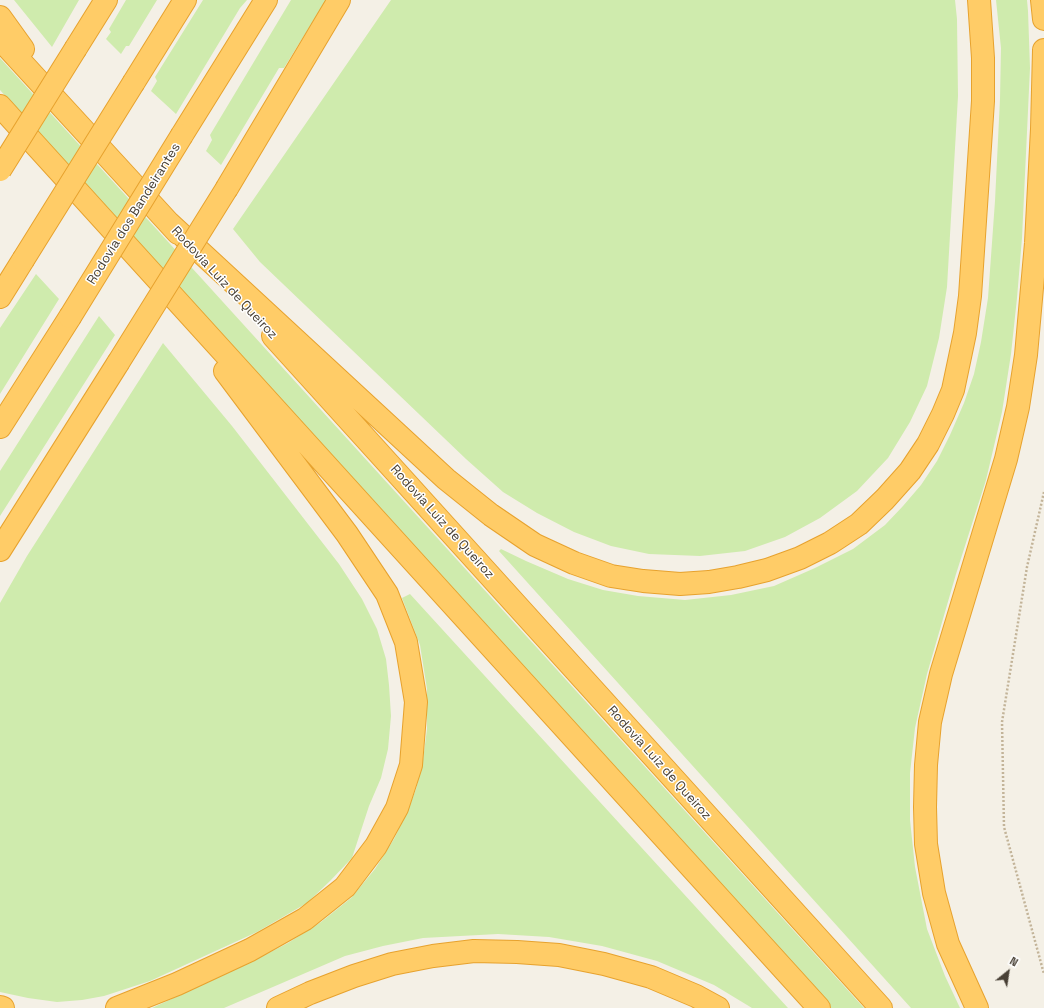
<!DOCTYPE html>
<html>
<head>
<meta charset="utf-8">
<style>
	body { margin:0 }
	#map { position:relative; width:1044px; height:1008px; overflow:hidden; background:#f4f0e6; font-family:"Space Grotesk",sans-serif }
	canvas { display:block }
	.north { position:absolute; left:988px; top:952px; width:40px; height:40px; -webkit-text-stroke:3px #fff; paint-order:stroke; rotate:30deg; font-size:11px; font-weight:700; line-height:16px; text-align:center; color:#484035 }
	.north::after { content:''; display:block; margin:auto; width:14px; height:18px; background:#484035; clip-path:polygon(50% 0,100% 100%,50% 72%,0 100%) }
</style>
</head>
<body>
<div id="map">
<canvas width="1044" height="1008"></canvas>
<div class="north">N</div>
</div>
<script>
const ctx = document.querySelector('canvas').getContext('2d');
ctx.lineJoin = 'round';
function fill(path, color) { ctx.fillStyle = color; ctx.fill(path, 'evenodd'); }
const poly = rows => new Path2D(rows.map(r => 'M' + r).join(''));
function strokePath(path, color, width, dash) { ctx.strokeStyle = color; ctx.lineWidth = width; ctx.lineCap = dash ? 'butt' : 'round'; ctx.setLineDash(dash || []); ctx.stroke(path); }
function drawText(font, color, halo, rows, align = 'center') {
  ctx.font = font + ' "Space Grotesk",sans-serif'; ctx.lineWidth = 3; ctx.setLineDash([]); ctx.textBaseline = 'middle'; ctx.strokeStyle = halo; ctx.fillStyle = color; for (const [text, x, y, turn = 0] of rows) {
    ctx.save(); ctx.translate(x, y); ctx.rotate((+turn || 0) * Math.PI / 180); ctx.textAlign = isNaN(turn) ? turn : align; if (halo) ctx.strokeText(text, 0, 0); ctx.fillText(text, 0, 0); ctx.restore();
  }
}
const green = poly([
	[14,0,79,0,52,47],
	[126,0,157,0,129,46,126,46,121,54,106,39,111,32,109,29],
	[203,0,247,0,240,8,176,114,151,91,157,81,155,77],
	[291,0,326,0,284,68,279,68,221,165,206,151,212,140,210,135],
	[391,0,955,0,957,19,958,96,947,287,939,338,927,386,910,422,888,458,857,491,820,518,785,537,745,551,700,556,649,554,611,546,574,532,537,513,503,492,466,459,260,262,233,229],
	[996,0,1027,0,1028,11,1030,68,1022,238,1017,298,1011,354,1002,412,986,480,956,574,927,674,915,728,910,773,910,820,915,867,927,929,945,976,960,1008,911,1008,499,551,501,549,526,561,568,579,603,590,638,596,685,600,731,595,774,586,815,568,853,549,885,525,903,506,921,485,937,461,950,435,964,403,974,374,981,342,988,298,995,201,1000,99,1001,48],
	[0,58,203,280,864,1008,831,1008,189,301,0,90],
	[36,274,59,299,0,394,0,328],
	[99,316,115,335,0,516,0,471],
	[163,343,232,426,339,564,362,599,377,629,386,659,389,685,391,716,388,749,381,778,369,806,352,858,330,881,307,903,257,932,150,981,104,996,82,1000,57,1002,28,998,0,992,0,603,27,556],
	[410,594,788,1008,752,1008,714,985,657,961,602,946,549,937,498,934,423,938,383,946,345,956,224,1008,152,1008,255,960,288,943,321,922,351,898,375,869,394,839,407,812,416,789,423,760,427,729,427,689,420,645,402,598]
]);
const path = poly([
	[1044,492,1027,567,1002,722,1004,827,1044,974]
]);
const motorway = poly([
	[1042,0,1044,19],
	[0,17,23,49],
	[0,39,178,233],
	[76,48,106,0],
	[134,82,185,0],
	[0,106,819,1008],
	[182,135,266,0],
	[227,188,339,0],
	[169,223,446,479,491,515,535,545,574,563,611,576,643,581,680,584,709,582,738,577,767,570,800,558,830,543,859,524,885,499,910,471,928,444,943,414,953,390,965,333,970,296,983,101,983,58,979,0],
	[0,297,23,260],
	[273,336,881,1008],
	[0,427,70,317],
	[0,550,118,363],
	[0,1007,3,1008],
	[117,1008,177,984,250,950,305,919,345,887,376,846,397,808,411,765,416,702,406,642,387,594,347,534,225,371],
	[278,1008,310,993,354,976,392,964,433,956,474,951,517,952,559,955,604,964,651,977,696,996,718,1008],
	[977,1008,948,944,934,893,926,844,925,807,926,765,930,722,941,674,1006,459,1018,407,1026,355,1036,243,1042,129,1044,50]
]);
const motorwayBridge = poly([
	[0,170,76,48],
	[23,260,134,82],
	[70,317,182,135],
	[118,363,227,188]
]);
const streetNames = [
	["Rodovia dos Bandeirantes",134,214,-58],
	["Rodovia Luiz de Queiroz",224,283,47],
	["Rodovia Luiz de Queiroz",442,522,48],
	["Rodovia Luiz de Queiroz",659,763,48]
];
fill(green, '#cfebad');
strokePath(motorway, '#e7a22e', 24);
strokePath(path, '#c3b499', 2.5, [2, 2]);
strokePath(motorway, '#ffcc67', 22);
strokePath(motorwayBridge, '#e7a22e', 24, []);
strokePath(motorwayBridge, '#ffcc67', 22);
drawText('13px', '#484035', '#fff', streetNames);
</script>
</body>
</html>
